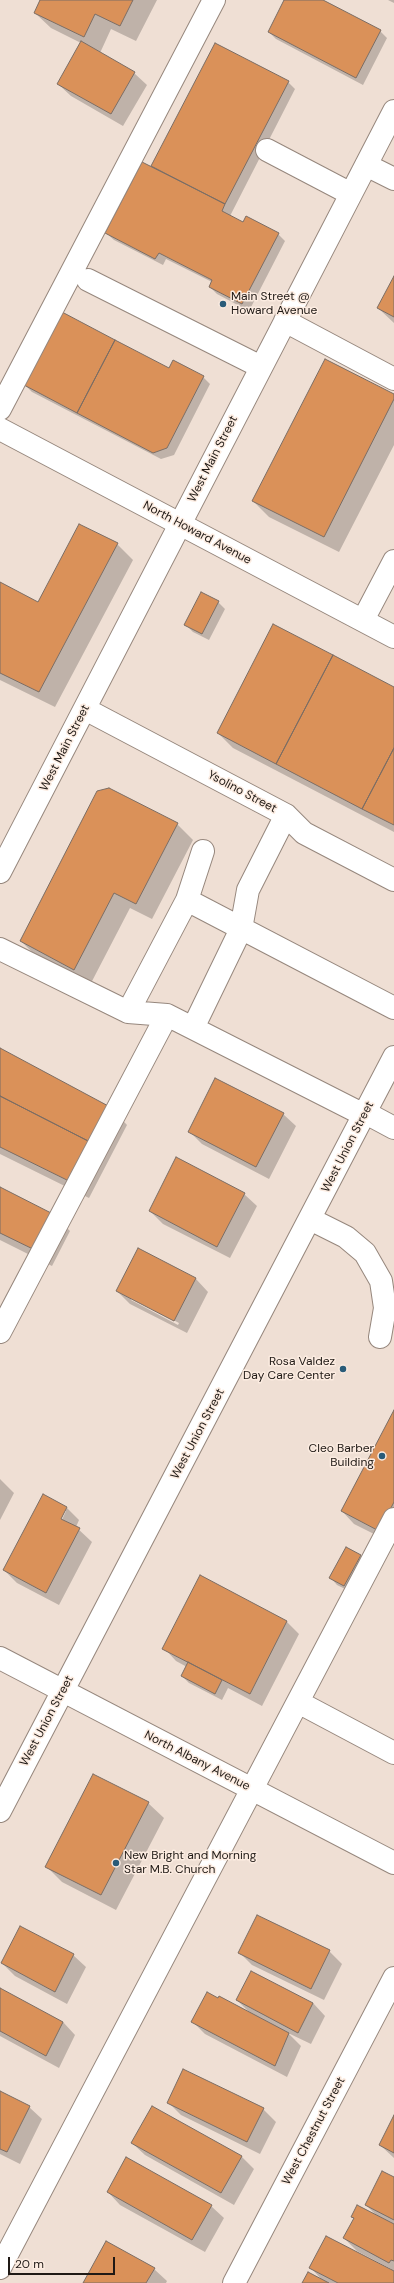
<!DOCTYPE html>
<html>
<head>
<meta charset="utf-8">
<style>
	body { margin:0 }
	#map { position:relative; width:394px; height:2283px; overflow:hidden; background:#efdfd4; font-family:"DM Sans",sans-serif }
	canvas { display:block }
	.scale { position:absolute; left:8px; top:2257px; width:107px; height:18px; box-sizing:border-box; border:2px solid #1f1915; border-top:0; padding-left:5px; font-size:12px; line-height:14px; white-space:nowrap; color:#1f1915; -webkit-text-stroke:3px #fcece1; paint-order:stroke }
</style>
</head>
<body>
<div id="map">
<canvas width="394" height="2283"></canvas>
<div class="scale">20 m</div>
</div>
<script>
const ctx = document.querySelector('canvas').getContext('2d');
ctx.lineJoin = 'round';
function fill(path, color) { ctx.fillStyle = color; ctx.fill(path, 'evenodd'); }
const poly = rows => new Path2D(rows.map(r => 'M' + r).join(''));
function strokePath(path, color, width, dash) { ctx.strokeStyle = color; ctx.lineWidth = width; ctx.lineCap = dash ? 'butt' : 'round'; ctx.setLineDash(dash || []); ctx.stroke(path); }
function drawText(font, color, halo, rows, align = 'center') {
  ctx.font = font + ' "DM Sans",sans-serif'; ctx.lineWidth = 3; ctx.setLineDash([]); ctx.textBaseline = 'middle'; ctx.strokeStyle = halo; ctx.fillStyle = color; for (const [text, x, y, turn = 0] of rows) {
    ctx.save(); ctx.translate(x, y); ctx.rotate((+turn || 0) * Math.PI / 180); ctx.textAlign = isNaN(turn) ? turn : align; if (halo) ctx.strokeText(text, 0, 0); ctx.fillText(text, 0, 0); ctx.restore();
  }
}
const shadow = poly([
	[42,0,157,0,136,41,111,29,100,53,134,73,147,85,123,126,71,96,58,84,81,43,51,28,35,13],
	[286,0,321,0,380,31,387,38,363,85,276,39,269,32],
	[388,0,394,0,394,3],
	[215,44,288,82,295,89,230,216,243,223,278,234,285,241,249,311,217,294,210,287,212,282,166,259,163,265,114,240,106,233,152,168],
	[394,278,394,323,378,308],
	[169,369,203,377,210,384,174,455,161,459,32,392,25,385],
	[394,395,394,445,339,552,269,517,253,501],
	[117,544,133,560,55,707,0,680,0,583,39,603],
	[218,602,225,609,209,640,193,632,186,625],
	[394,688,394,832,233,748,218,733],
	[177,824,193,840,152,919,130,908,90,985,37,957,21,941],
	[0,1049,112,1109,127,1125,89,1198,0,1154],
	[283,1114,296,1126,269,1179,202,1144,189,1131],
	[0,1188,55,1216,70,1231,52,1266,0,1240],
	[244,1194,257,1206,230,1258,163,1224,150,1211],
	[138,1249,196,1279,208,1292,187,1333,130,1304,117,1291],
	[131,1298,179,1323,178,1325,131,1300],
	[394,1412,394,1539,392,1543,354,1524,342,1511],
	[0,1479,14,1493,0,1520],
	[67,1508,79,1520,76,1527,92,1542,59,1605,17,1583,4,1570],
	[64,1511,66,1511,60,1524,58,1523],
	[360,1556,367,1563,351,1592,337,1585,330,1577],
	[201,1577,287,1622,299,1634,262,1706,228,1688,222,1700,189,1683,182,1676,187,1667,176,1661,164,1648],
	[148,1803,164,1818,116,1910,62,1882,46,1866],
	[329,1951,342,1964,324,2000,252,1965,240,1953],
	[73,1955,86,1967,67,2004,15,1976,2,1963],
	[0,1990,63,2022,75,2035,59,2068,0,2036],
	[237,2000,313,2003,325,2016,311,2044,288,2033,301,2046,287,2077,205,2034,193,2022,250,2013],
	[184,2070,263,2109,276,2122,260,2154,181,2115,168,2102],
	[0,2092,29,2107,42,2119,20,2164,0,2154],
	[394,2118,394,2158,380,2145],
	[132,2143,241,2156,254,2169,234,2205,145,2155],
	[394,2178,394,2283,303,2283,322,2280,311,2268,390,2270,391,2269,357,2251,344,2238,354,2219,352,2217,377,2216,366,2205],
	[108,2192,211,2206,224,2218,205,2252,120,2205],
	[154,2269,167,2281,166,2283,84,2283]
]);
const building = poly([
	[40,0,133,0,120,26,95,14,84,37,34,13,40,0],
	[284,0,323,0,381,30,356,78,268,32,284,0],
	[81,41,135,72,111,114,57,84,81,41],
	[215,43,289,81,225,204,151,166,215,43],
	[142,162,225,204,222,211,243,222,246,216,279,233,242,304,209,287,212,280,159,253,155,259,105,233,142,162],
	[394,276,394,317,377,308,394,276],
	[62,312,115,340,77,413,24,385,62,312],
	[115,340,169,368,173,360,204,376,167,448,153,453,77,413,115,340],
	[325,359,394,394,394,399,324,537,252,501,325,359],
	[79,524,118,543,39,692,0,673,0,582,38,602,79,524],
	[201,592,219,601,202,634,184,625,201,592],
	[273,624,333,655,276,764,217,733,273,624],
	[333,655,394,687,394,748,362,809,276,764,333,655],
	[394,748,394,825,362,809,394,748],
	[109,788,178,823,136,904,114,893,74,970,20,941,97,791,109,788],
	[0,1048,112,1108,94,1144,0,1096,0,1048],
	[215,1078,284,1113,256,1167,188,1132,215,1078],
	[0,1096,94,1144,73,1183,0,1147,0,1096],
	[176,1157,245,1193,217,1247,149,1211,176,1157],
	[0,1187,55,1215,37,1251,0,1233,0,1187],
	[138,1248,196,1278,174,1321,116,1291,138,1248],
	[394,1410,394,1502,379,1531,341,1511,394,1410],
	[43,1494,67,1507,61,1519,80,1528,46,1593,3,1570,43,1494],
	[346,1547,361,1555,344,1586,329,1578,346,1547],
	[200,1575,287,1621,250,1694,162,1649,200,1575],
	[188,1662,222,1680,215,1694,181,1676,188,1662],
	[93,1774,149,1802,101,1895,45,1867,93,1774],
	[257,1915,330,1950,311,1989,238,1953,257,1915],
	[20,1926,74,1954,55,1992,1,1963,20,1926],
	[251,1971,313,2003,298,2033,236,2000,251,1971],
	[0,1988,63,2022,46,2056,0,2031,0,1988],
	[207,1992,218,1998,219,1996,289,2033,275,2066,191,2022,207,1992],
	[183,2069,264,2108,247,2142,167,2103,183,2069],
	[0,2091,30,2106,7,2152,0,2149,0,2091],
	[152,2106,242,2156,221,2193,131,2143,152,2106],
	[394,2115,394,2153,379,2145,394,2115],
	[126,2157,212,2205,192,2240,107,2192,126,2157],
	[382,2171,394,2177,394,2220,365,2205,382,2171],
	[357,2205,394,2224,394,2261,391,2260,389,2263,343,2238,354,2218,351,2217,357,2205],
	[326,2236,394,2271,394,2283,338,2283,309,2268,326,2236],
	[106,2241,155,2268,146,2283,83,2283,106,2241],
	[308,2272,329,2283,302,2283,308,2272]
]);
const minor = poly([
	[267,150,351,194],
	[366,165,394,179],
	[88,280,261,367],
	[285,321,394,379],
	[0,409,214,0],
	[363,620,394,561],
	[85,709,286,815,304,833,394,880],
	[0,872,394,111],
	[187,900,394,1008],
	[0,949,128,1012,167,1015,364,1115],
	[128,1012,187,900,203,851],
	[193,1028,241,929,248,890,286,815],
	[366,1113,394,1128],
	[310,1219,346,1237,365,1253,381,1281,385,1308,380,1337],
	[0,1332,167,1015],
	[0,1658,394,1863],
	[298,1702,394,1753],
	[0,1811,394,1057],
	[0,2268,394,1519],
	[234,2283,394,1978]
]);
const major = poly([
	[0,429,394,637]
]);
const markers = [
	[223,304,4,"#295b78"],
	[343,1369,4,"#295b78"],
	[382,1456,4,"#295b78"],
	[116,1863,4,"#295b78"]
];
const poiNames = [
	["Main Street @",231,297],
	["Howard Avenue",231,311],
	["Rosa Valdez",335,1362,"right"],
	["Day Care Center",335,1376,"right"],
	["Cleo Barber",374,1449,"right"],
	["Building",374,1463,"right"],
	["New Bright and Morning",124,1856],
	["Star M.B. Church",124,1870]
];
const streetNames = [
	["West Main Street",213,459,-63],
	["North Howard Avenue",197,533,28],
	["West Main Street",65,748,-63],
	["Ysolino Street",242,792,28],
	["West Union Street",348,1147,-63],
	["West Union Street",198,1434,-62],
	["West Union Street",47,1721,-62],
	["North Albany Avenue",197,1761,27],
	["West Chestnut Street",314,2131,-62]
];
fill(shadow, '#0003');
fill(building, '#da9159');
strokePath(building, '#7b6d64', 1);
strokePath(minor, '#96877d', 24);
strokePath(major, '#96877d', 24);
strokePath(minor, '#fff', 22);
strokePath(major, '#fff', 22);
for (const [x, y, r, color] of markers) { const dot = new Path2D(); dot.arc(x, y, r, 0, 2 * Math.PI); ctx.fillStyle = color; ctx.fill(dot); strokePath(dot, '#fcece1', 1.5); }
drawText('12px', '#1f1915', '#fcece1', poiNames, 'left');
drawText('12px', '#1f1915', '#fcece1', streetNames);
</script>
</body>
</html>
